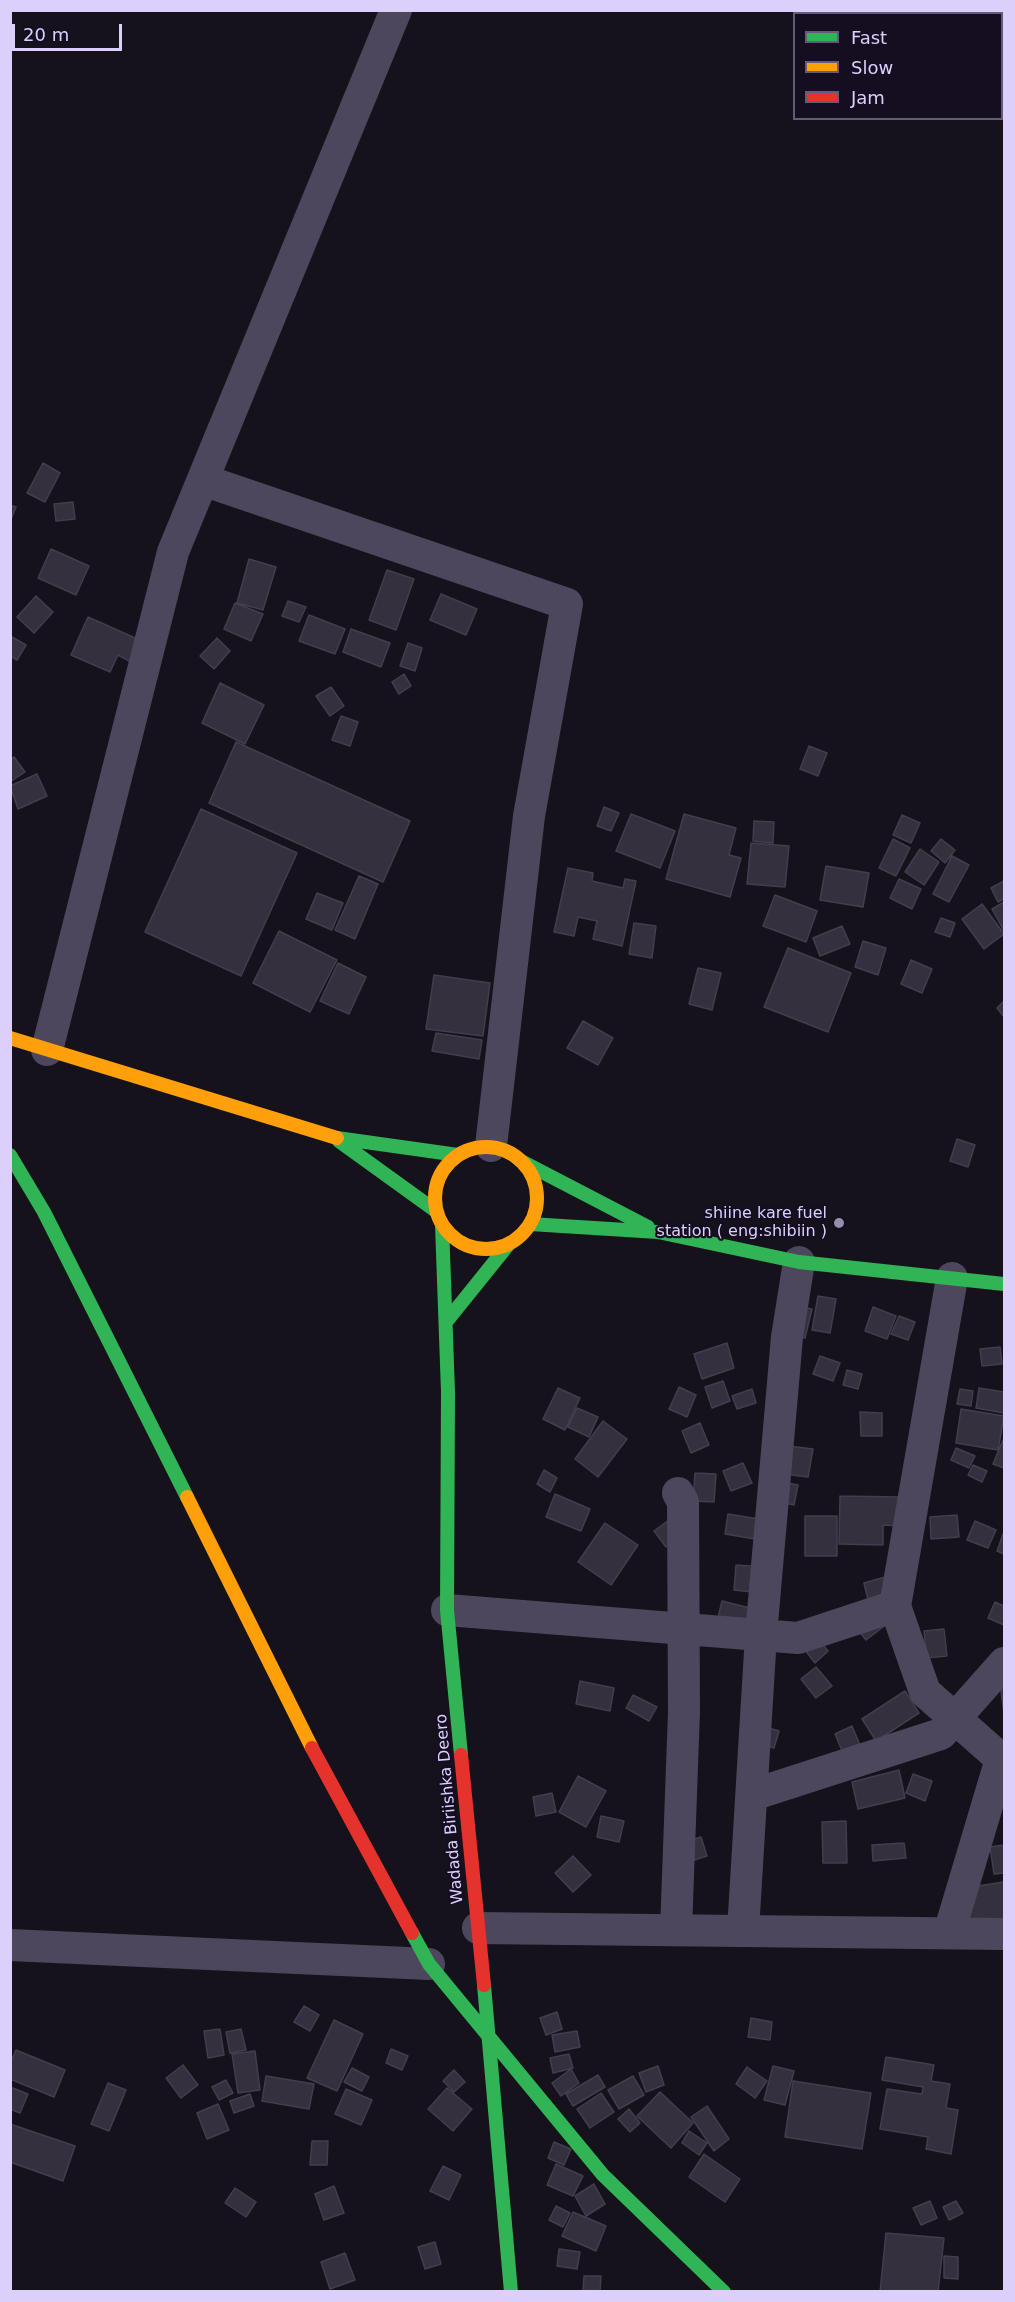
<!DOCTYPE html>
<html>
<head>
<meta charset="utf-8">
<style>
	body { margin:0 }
	#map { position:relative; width:1015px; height:2302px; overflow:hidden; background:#16121c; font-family:"DejaVu Sans",sans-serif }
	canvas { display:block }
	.frame { position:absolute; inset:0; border:12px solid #ddcffc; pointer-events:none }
	.legend { position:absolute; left:793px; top:12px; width:210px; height:108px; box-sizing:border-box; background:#150e20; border:2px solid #655b78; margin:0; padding:8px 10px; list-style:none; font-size:18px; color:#ddcffc }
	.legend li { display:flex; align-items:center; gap:12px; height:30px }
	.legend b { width:30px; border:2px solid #655b78 }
	.scale { position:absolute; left:12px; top:24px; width:110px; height:27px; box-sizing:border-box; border:3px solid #ddcffc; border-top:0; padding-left:8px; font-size:18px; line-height:21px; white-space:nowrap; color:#ddcffc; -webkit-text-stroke:4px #150e20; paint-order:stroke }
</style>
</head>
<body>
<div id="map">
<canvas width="1015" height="2302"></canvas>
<div class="frame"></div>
<ul class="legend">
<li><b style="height:8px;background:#30b455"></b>Fast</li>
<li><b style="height:8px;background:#ff9f0a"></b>Slow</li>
<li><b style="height:8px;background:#e5322d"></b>Jam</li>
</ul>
<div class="scale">20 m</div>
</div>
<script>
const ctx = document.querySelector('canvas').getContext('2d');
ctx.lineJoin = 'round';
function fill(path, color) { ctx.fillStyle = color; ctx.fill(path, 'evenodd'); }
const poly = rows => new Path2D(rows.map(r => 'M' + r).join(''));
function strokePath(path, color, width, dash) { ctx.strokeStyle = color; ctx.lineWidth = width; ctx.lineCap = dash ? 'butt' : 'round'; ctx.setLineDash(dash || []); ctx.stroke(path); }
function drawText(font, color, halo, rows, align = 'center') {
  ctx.font = font + ' "DejaVu Sans",sans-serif'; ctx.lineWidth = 4.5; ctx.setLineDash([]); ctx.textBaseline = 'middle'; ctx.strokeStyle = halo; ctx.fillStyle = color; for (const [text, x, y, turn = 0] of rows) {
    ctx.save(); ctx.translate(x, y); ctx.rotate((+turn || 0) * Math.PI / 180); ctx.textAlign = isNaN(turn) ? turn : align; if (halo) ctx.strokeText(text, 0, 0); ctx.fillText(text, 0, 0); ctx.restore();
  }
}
const building = poly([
	[43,463,60,473,45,502,27,493,43,463],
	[73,502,75,519,56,521,54,504,73,502],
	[10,505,16,507,10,522,10,505],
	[51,549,89,566,76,595,38,578,51,549],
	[249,559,276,567,263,610,237,603,249,559],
	[387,570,414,579,396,630,369,620,387,570],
	[441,594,477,609,466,635,430,620,441,594],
	[36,596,53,612,34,633,17,617,36,596],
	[288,601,306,607,299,622,282,616,288,601],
	[235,603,263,614,251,641,224,629,235,603],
	[309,615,345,629,335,654,299,641,309,615],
	[88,617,142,641,133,663,118,655,110,672,71,655,88,617],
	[351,629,390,643,381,667,343,652,351,629],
	[10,636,26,645,17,660,10,656,10,636],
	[217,638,230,651,214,669,200,656,217,638],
	[408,643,422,648,415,671,400,666,408,643],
	[404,674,411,686,399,694,392,682,404,674],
	[220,683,264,705,245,744,202,723,220,683],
	[331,687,344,706,330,716,316,696,331,687],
	[341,716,358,722,350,746,332,740,341,716],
	[236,742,410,821,383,882,209,803,236,742],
	[809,746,827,753,818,776,800,769,809,746],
	[14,757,25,772,10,782,10,760,14,757],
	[37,774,47,796,18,809,10,786,37,774],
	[604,807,619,813,611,831,597,826,604,807],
	[201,809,297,853,241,976,145,932,201,809],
	[631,814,675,831,660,868,616,851,631,814],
	[684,814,736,828,729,855,741,858,730,897,666,879,684,814],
	[902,815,920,823,911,843,893,835,902,815],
	[754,821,774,822,773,843,753,841,754,821],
	[893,839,910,848,896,876,879,868,893,839],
	[941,839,955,850,945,863,931,851,941,839],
	[751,843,789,846,785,887,747,884,751,843],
	[920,849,939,862,924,885,905,872,920,849],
	[952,856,969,865,949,902,933,894,952,856],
	[826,866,869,873,863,907,820,900,826,866],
	[568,868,593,873,592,881,623,888,625,879,636,881,622,946,593,939,597,921,578,917,574,936,554,932,568,868],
	[359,876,378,884,355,939,335,930,359,876],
	[899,879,921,889,912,909,890,898,899,879],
	[1004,881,1004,899,998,902,991,888,1004,881],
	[317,893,343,903,332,930,306,919,317,893],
	[775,895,817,911,806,942,763,926,775,895],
	[1004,902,1004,931,992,909,1004,902],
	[982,904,1004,934,984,949,962,919,982,904],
	[941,918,955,923,950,937,935,932,941,918],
	[634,923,656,926,652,958,629,954,634,923],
	[842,926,850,944,820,956,813,938,842,926],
	[279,931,337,960,310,1012,253,983,279,931],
	[863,941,886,948,878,975,855,967,863,941],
	[788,948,851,973,828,1032,764,1007,788,948],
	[911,960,932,969,922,993,901,984,911,960],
	[338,963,366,977,349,1014,320,1001,338,963],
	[698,968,721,973,712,1010,689,1004,698,968],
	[434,975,490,983,483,1036,426,1029,434,975],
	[1004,1001,1004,1017,997,1008,1004,1001],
	[583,1021,613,1038,598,1065,567,1048,583,1021],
	[436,1033,482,1040,479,1059,432,1051,436,1033],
	[957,1139,975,1145,968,1167,950,1161,957,1139],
	[818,1296,836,1299,830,1333,812,1330,818,1296],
	[791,1305,812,1309,805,1338,784,1333,791,1305],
	[873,1307,896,1316,887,1339,865,1331,873,1307],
	[899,1316,915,1322,908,1340,891,1334,899,1316],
	[727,1343,734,1368,702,1379,694,1354,727,1343],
	[1000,1347,1002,1364,982,1366,980,1349,1000,1347],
	[820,1356,840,1363,833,1381,813,1374,820,1356],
	[847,1370,862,1374,858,1389,843,1385,847,1370],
	[723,1381,730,1401,712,1408,705,1387,723,1381],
	[679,1387,696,1395,687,1417,669,1409,679,1387],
	[558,1388,580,1398,565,1430,543,1419,558,1388],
	[979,1388,1004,1392,1004,1413,976,1408,979,1388],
	[752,1389,756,1403,737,1409,732,1396,752,1389],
	[960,1389,973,1391,971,1406,957,1404,960,1389],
	[577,1408,598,1417,589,1437,568,1427,577,1408],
	[961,1409,1004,1416,998,1450,956,1443,961,1409],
	[860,1412,882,1413,882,1436,861,1436,860,1412],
	[603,1421,627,1439,598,1477,575,1459,603,1421],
	[700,1423,709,1445,691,1453,682,1431,700,1423],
	[1003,1440,1004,1440,1004,1468,993,1464,1003,1440],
	[788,1446,813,1449,808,1477,784,1474,788,1446],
	[956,1448,975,1456,969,1468,951,1460,956,1448],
	[743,1463,752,1483,731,1491,723,1471,743,1463],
	[973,1465,987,1471,982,1482,968,1475,973,1465],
	[544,1470,557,1478,550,1492,537,1484,544,1470],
	[695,1473,716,1474,714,1502,693,1501,695,1473],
	[783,1482,798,1485,794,1505,780,1502,783,1482],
	[555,1494,590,1509,581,1531,546,1517,555,1494],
	[840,1496,901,1497,901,1526,883,1525,883,1545,839,1544,840,1496],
	[728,1514,759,1519,755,1539,725,1534,728,1514],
	[957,1515,959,1537,931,1539,930,1517,957,1515],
	[805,1516,837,1516,837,1556,805,1556,805,1516],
	[673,1517,685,1532,666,1547,654,1531,673,1517],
	[975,1521,996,1530,988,1548,967,1540,975,1521],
	[605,1523,638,1545,611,1585,578,1562,605,1523],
	[1003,1534,1004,1535,1004,1554,997,1551,1003,1534],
	[736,1565,765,1567,762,1593,734,1590,736,1565],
	[885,1577,890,1594,868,1600,864,1583,885,1577],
	[722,1601,750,1608,743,1637,715,1630,722,1601],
	[995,1602,1004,1606,1004,1625,988,1618,995,1602],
	[851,1621,887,1624,866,1640,851,1621],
	[944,1629,947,1656,927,1658,924,1631,944,1629],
	[818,1639,828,1651,815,1663,805,1650,818,1639],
	[816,1667,832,1686,816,1698,801,1679,816,1667],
	[1004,1675,1004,1714,999,1676,1004,1675],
	[580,1681,614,1688,610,1711,576,1704,580,1681],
	[905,1691,919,1713,876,1741,862,1719,905,1691],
	[633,1695,657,1707,649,1721,626,1708,633,1695],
	[759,1725,779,1731,774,1748,755,1743,759,1725],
	[852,1726,860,1745,843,1753,835,1734,852,1726],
	[899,1770,905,1798,858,1809,852,1782,899,1770],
	[913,1774,932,1781,925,1801,906,1793,913,1774],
	[578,1776,606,1791,586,1827,559,1812,578,1776],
	[552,1793,556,1812,536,1816,533,1797,552,1793],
	[601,1816,624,1821,619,1842,597,1837,601,1816],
	[846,1821,847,1863,823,1863,822,1822,846,1821],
	[701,1837,707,1856,691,1861,685,1842,701,1837],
	[904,1843,906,1858,873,1861,872,1845,904,1843],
	[1004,1845,1004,1873,994,1874,990,1847,1004,1845],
	[573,1856,591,1875,573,1892,555,1873,573,1856],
	[1004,1882,1004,1927,970,1932,964,1888,1004,1882],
	[304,2006,319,2015,310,2031,294,2022,304,2006],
	[557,2012,562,2029,546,2035,540,2018,557,2012],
	[751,2018,772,2022,770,2040,748,2037,751,2018],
	[334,2020,363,2034,337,2091,307,2078,334,2020],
	[220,2029,224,2055,208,2058,204,2031,220,2029],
	[241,2029,246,2050,230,2053,226,2032,241,2029],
	[577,2031,580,2047,555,2052,552,2035,577,2031],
	[391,2049,408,2056,402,2070,386,2063,391,2049],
	[16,2050,65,2070,54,2097,10,2079,10,2064,16,2050],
	[255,2051,260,2090,238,2093,232,2054,255,2051],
	[569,2054,573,2068,553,2073,550,2058,569,2054],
	[886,2057,934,2065,931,2081,950,2084,946,2108,958,2110,951,2154,926,2149,928,2137,880,2129,887,2089,922,2094,923,2087,882,2080,886,2057],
	[183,2065,198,2085,181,2098,166,2078,183,2065],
	[658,2066,664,2085,646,2092,639,2073,658,2066],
	[773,2066,794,2071,785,2105,764,2100,773,2066],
	[747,2067,767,2081,755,2098,736,2084,747,2067],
	[352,2068,369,2077,362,2091,344,2082,352,2068],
	[571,2069,579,2083,561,2096,552,2083,571,2069],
	[454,2070,465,2082,454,2092,443,2081,454,2070],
	[598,2075,605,2087,573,2106,566,2094,598,2075],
	[266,2076,314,2084,309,2109,262,2101,266,2076],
	[633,2076,644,2095,619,2109,608,2090,633,2076],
	[226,2080,233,2093,219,2100,212,2087,226,2080],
	[793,2081,871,2093,862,2149,785,2137,793,2081],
	[108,2083,126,2090,109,2131,91,2124,108,2083],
	[10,2087,28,2094,20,2113,10,2109,10,2087],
	[447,2088,472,2109,453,2131,428,2109,447,2088],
	[346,2089,372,2100,361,2125,335,2114,346,2089],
	[660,2092,693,2123,671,2148,637,2116,660,2092],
	[601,2093,614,2112,590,2128,577,2109,601,2093],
	[250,2094,254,2106,234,2113,230,2101,250,2094],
	[218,2104,229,2130,207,2139,197,2113,218,2104],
	[707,2106,729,2139,714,2151,691,2117,707,2106],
	[629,2109,640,2123,630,2132,618,2119,629,2109],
	[10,2124,75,2146,63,2181,10,2162,10,2124],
	[689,2131,707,2143,699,2155,682,2143,689,2131],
	[312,2141,328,2141,327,2165,310,2165,312,2141],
	[554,2142,571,2149,564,2165,548,2158,554,2142],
	[704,2154,740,2179,725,2202,689,2177,704,2154],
	[556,2164,583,2176,573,2196,547,2185,556,2164],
	[443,2166,461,2175,449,2200,430,2191,443,2166],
	[594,2184,605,2204,586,2216,575,2196,594,2184],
	[334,2186,344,2213,324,2220,315,2194,334,2186],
	[235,2188,256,2202,246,2217,225,2203,235,2188],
	[930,2201,937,2218,921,2225,913,2208,930,2201],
	[956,2201,963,2213,949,2220,943,2207,956,2201],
	[556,2206,570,2213,563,2227,549,2220,556,2206],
	[573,2212,606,2226,596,2251,562,2236,573,2212],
	[886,2233,944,2238,938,2292,880,2292,886,2233],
	[435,2242,441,2264,425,2269,418,2247,435,2242],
	[559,2249,580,2252,577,2269,557,2266,559,2249],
	[345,2253,355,2280,330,2289,321,2262,345,2253],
	[944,2256,958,2257,958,2279,944,2278,944,2256],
	[584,2276,601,2276,600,2292,583,2291,584,2276]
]);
const street = poly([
	[203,480,567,604,529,816,491,1146],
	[47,1050,173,552,396,10],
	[895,1606,952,1278],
	[447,1610,798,1638,895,1606,925,1692,1001,1759,1004,1759],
	[752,1795,941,1734,1004,1663],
	[478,1928,1004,1934],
	[676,1930,684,1712,683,1502,678,1493],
	[743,1931,761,1635,787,1337,799,1262],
	[949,1933,1001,1759,1004,1756],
	[10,1945,429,1964]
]);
const fast = poly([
	[337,1138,458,1155],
	[339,1141,436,1211],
	[10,1155,44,1212,187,1497],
	[521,1161,648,1227],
	[530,1224,658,1232,799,1262,1004,1284],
	[442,1225,448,1392,447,1610,461,1755],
	[446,1322,508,1245],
	[412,1933,429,1964,603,2175,724,2292],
	[484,1985,511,2292]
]);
const slow = poly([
	[10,1038,337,1138],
	'435 1198a51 51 0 1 1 102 0a51 51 0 1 1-102 0Z',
	[187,1497,312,1748]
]);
const jam = poly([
	[312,1748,412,1933],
	[461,1755,484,1985]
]);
const markers = [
	[839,1223,6,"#978dae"]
];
const poiNames = [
	["shiine kare fuel",827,1214],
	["station ( eng:shibiin )",827,1232]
];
const streetNames = [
	["Wadada Biriishka Deero",450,1809,-95]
];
fill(building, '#35303e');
strokePath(building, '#443c4f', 1.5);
strokePath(street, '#4c475c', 32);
strokePath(fast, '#30b455', 14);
strokePath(slow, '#ff9f0a', 14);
strokePath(jam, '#e5322d', 14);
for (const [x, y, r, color] of markers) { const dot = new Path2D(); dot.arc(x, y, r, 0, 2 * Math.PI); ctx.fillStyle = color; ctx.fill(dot); strokePath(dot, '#150e20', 2); }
drawText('16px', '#ddcffc', '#150e20', poiNames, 'right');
drawText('16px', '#ddcffc', '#150e20', streetNames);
</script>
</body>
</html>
